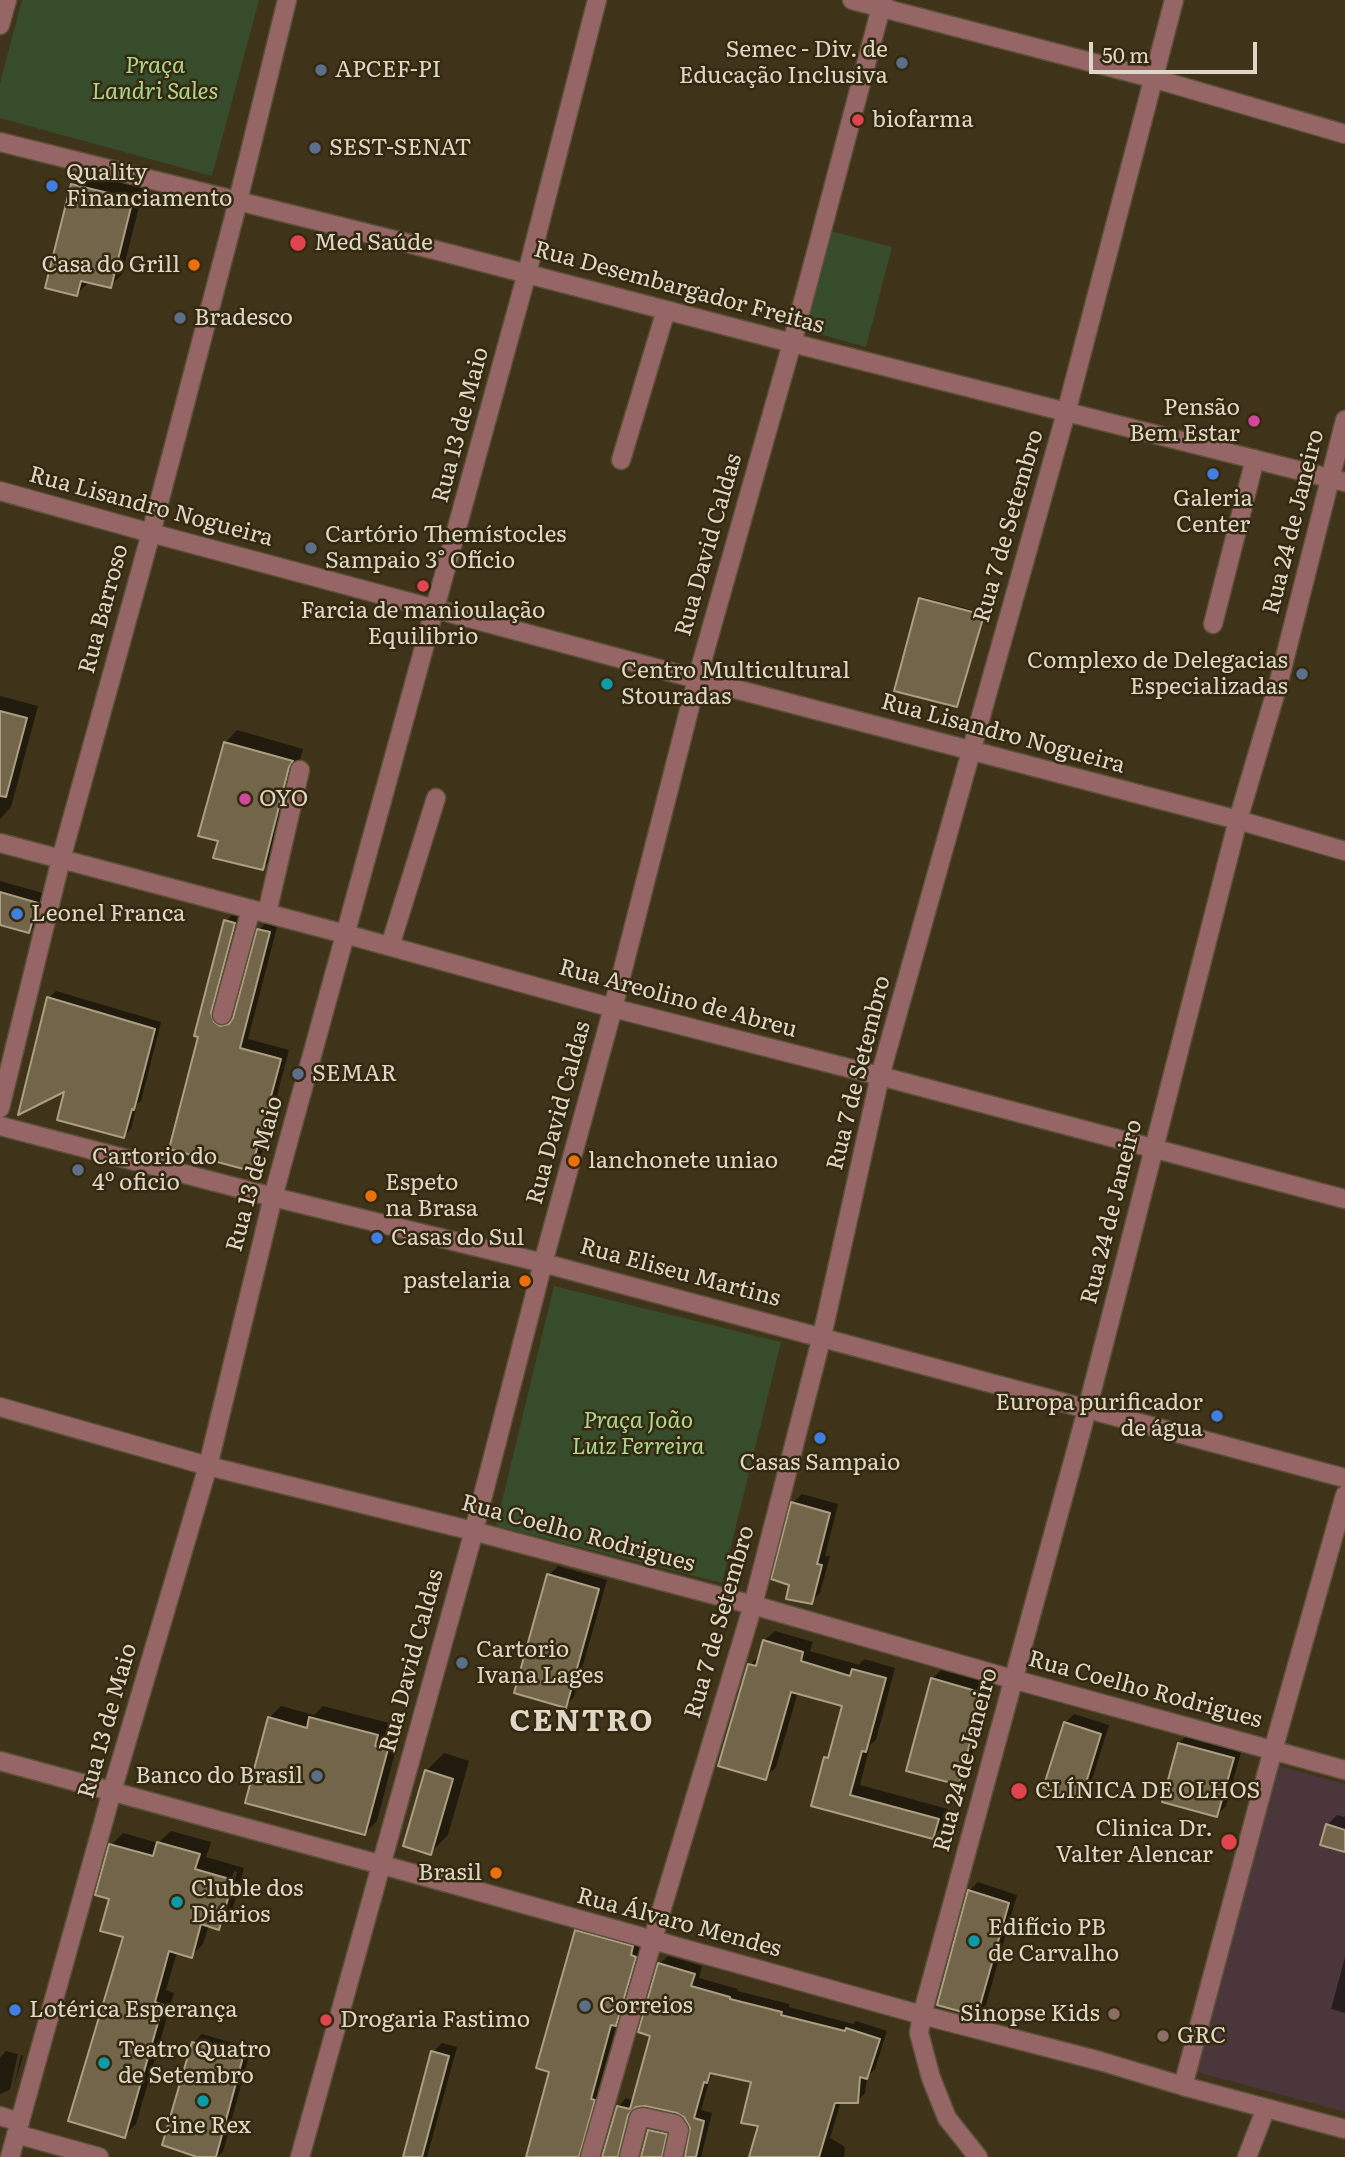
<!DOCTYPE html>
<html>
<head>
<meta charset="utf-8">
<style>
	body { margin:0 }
	#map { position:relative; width:1345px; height:2157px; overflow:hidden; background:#3f3319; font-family:Literata,serif }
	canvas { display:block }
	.scale { position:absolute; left:1089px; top:42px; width:168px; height:32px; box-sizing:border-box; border:4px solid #ded7c8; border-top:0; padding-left:9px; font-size:21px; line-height:24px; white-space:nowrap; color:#ded7c8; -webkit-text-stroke:5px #34290f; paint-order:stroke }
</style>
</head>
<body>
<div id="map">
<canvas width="1345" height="2157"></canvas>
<div class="scale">50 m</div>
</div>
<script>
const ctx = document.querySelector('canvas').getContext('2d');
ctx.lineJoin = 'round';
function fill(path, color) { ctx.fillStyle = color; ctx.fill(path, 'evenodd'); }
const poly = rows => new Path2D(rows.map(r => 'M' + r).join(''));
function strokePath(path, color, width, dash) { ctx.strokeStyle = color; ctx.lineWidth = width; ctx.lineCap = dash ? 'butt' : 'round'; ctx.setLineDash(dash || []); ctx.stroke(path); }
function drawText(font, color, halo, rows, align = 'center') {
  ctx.font = font + ' Literata,serif'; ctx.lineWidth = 5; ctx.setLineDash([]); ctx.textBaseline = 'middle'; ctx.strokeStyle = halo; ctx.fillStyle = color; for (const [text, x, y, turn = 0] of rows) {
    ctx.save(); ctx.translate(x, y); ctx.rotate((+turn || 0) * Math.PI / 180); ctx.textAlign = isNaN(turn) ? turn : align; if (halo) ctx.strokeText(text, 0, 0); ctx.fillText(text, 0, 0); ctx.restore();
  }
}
const education = poly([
	[1276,1765,1345,1784,1345,2112,1193,2071]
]);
const green = poly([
	[22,0,259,0,212,176,0,118,0,83],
	[827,230,892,247,866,347,801,329],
	[554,1286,781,1342,722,1583,496,1526]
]);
const shadow = poly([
	[85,173,144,187,122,274,110,286,90,281,77,294,73,185],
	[922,597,985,613,959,703,956,705,920,599],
	[0,696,38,706,11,807,0,819],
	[237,730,303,749,275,855,263,868,220,839,225,743],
	[0,881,46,894,38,923,29,932,0,923],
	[235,912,244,914,230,1018,235,1016,259,930,268,920,278,923,248,1039,289,1050,260,1160,251,1169,200,1036,226,921],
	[56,991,161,1022,141,1101,137,1104,131,1129,124,1136,49,998],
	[802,1494,838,1504,825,1556,830,1556,820,1593,811,1602,791,1584,793,1503],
	[558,1566,607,1580,574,1697,565,1706,549,1575],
	[775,1631,813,1642,810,1651,859,1665,864,1659,895,1668,876,1740,870,1745,860,1785,948,1809,943,1826,933,1837,813,1805,826,1758,831,1752,844,1705,798,1692,776,1767,765,1778,750,1665,761,1654,764,1641],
	[941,1670,991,1684,967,1774,958,1783,932,1679],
	[281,1706,314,1715,323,1706,389,1723,386,1734,399,1737,377,1821,365,1833,269,1718],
	[1074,1714,1109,1725,1089,1789,1080,1797,1065,1723],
	[1188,1734,1242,1749,1226,1806,1217,1815,1179,1743],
	[444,1753,469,1761,448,1835,430,1853,426,1771],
	[1337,1815,1345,1817,1345,1850,1327,1825],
	[171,1831,211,1842,206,1857,244,1868,231,1915,219,1928,209,1925,203,1944,191,1956,177,1952,166,1990,174,1993,136,2124,124,2136,125,1936,111,1898,111,1845,123,1833,158,1843],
	[234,1871,237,1872,225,1916,221,1916],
	[978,1882,1017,1895,986,2005,977,2014,939,2003,970,1890],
	[584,1923,640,1938,638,1947,643,1949,624,2016,617,2023,598,2091,602,2092,590,2157,528,2157,551,2071,576,1931],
	[668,1956,702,1966,699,1978,738,1989,737,1991,789,2004,789,2007,853,2024,856,2021,887,2031,875,2069,867,2077,865,2093,857,2102,841,2101,830,2138,845,2147,844,2157,751,2157,761,2125,753,2080,715,2072,710,2078,701,2110,712,2113,701,2157,686,2157,692,2133,686,2116,678,2111,645,2104,635,2107,625,2145,629,2157,604,2157,618,2107,626,2098,634,2101,652,2035,659,1964],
	[1345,1957,1345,2013,1331,2009],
	[202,2034,251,2048,223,2152,217,2157,203,2157,194,2043],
	[442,2043,457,2047,427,2157,405,2157,433,2052],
	[6,2051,18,2054,10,2089,11,2089,0,2094,0,2058],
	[21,2055,23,2056,14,2086],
	[657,2122,674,2126,673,2157,642,2157,649,2131]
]);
const building = poly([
	[71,184,133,199,111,288,81,281,77,296,45,288,71,184],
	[919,598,984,615,957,707,894,691,919,598],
	[0,711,27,718,6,797,0,796,0,711],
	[224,742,293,761,289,767,263,870,213,858,218,841,198,836,224,742],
	[0,892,38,903,29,933,0,925,0,892],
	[224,920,235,923,211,1013,214,1022,220,1026,229,1024,233,1018,257,929,270,932,240,1048,281,1059,251,1171,169,1149,198,1037,194,1036,224,920],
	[47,997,155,1029,134,1110,132,1109,124,1138,57,1120,64,1092,18,1115,47,997],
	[791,1502,830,1513,817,1564,822,1565,812,1604,786,1599,789,1585,771,1579,791,1502],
	[547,1574,599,1589,566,1708,514,1693,547,1574],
	[763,1640,803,1652,801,1661,850,1676,852,1669,886,1678,866,1752,862,1751,850,1795,939,1819,933,1839,811,1806,824,1757,828,1758,842,1706,791,1692,766,1780,718,1766,748,1664,756,1666,763,1640],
	[931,1678,983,1693,959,1785,906,1771,931,1678],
	[268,1717,307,1728,309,1717,378,1735,375,1746,388,1749,365,1835,245,1803,268,1717],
	[1064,1722,1101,1734,1081,1799,1043,1788,1064,1722],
	[1178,1743,1234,1758,1217,1817,1162,1802,1178,1743],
	[425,1770,453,1779,431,1855,403,1846,425,1770],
	[1326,1824,1345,1830,1345,1852,1320,1845,1326,1824],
	[157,1842,200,1854,195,1869,233,1880,219,1930,201,1924,192,1958,169,1951,155,2002,163,2005,125,2138,68,2121,123,1937,100,1931,109,1899,95,1895,109,1844,153,1856,157,1842],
	[968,1890,1009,1903,977,2016,937,2005,968,1890],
	[575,1930,633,1946,631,1955,636,1957,616,2026,611,2025,591,2099,595,2100,579,2157,526,2157,549,2072,536,2068,575,1930],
	[658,1963,695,1974,691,1986,730,1997,730,1999,782,2012,781,2015,845,2031,846,2028,880,2039,867,2079,860,2077,858,2103,835,2103,819,2157,749,2157,758,2126,741,2123,751,2082,710,2073,707,2083,704,2082,694,2118,704,2121,696,2157,685,2157,690,2128,684,2117,677,2113,645,2106,636,2107,628,2115,618,2157,602,2157,617,2106,630,2109,650,2036,638,2032,658,1963],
	[192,2042,243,2057,216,2157,197,2157,162,2145,192,2042],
	[431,2051,449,2056,422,2157,403,2157,431,2051],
	[648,2130,667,2134,662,2157,641,2157,648,2130]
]);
const minor = poly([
	[852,0,1152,78,1345,134],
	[0,25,7,0],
	[0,142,451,254,792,343,1345,482],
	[621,460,666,310],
	[0,491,151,533,697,679,1238,820,1345,851],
	[1213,624,1255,459],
	[0,843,345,934,613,1008,880,1076,1345,1199],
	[267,913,300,770],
	[390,946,436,798],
	[222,1015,251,909],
	[0,1108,61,859,151,533,234,217,287,0],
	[0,1126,273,1197,543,1263,1345,1478],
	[0,1407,208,1466,473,1531,753,1605,1012,1679,1345,1770],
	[0,1761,452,1884,922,2015,1100,2061,1183,2086,1345,2129],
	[1183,2086,1268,1768,1345,1495],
	[0,2116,20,2122],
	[16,2134,99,2157],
	[10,2157,112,1791,208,1466,273,1197,527,273,597,0],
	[300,2157,472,1538,543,1263,613,1008,697,679,792,343,883,0],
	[590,2157,662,1908,753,1605,822,1336,880,1076,1066,413,1174,0],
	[629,2157,639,2118,643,2117,675,2124,679,2130,673,2157],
	[978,2157,947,2118,931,2078,919,2033,922,2015,1087,1410,1238,820,1279,681,1345,420],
	[1247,2157,1266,2108]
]);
const markers = [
	[902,63,7,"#5c6f8a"],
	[321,70,7,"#5c6f8a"],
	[858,120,7,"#e0444e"],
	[315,148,7,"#5c6f8a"],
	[52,186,7,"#3f7fe0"],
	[298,243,9,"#e0444e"],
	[194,265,7,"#e8710a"],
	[180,318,7,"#5c6f8a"],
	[1254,421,7,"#d1479c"],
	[1213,474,7,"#3f7fe0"],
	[311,548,7,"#5c6f8a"],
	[423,586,7,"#e0444e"],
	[1302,674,7,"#5c6f8a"],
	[607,684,7,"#0f9aa8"],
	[245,799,7,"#d1479c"],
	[17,914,7,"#3f7fe0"],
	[298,1074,7,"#5c6f8a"],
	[574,1161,7,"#e8710a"],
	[78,1170,7,"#5c6f8a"],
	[371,1196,7,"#e8710a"],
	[377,1238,7,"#3f7fe0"],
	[525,1281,7,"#e8710a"],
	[1217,1416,7,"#3f7fe0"],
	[820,1438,7,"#3f7fe0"],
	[462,1663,7,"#5c6f8a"],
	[317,1776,7,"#5c6f8a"],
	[1019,1791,9,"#e0444e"],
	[1229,1842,9,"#e0444e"],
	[496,1873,7,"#e8710a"],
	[177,1902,7,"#0f9aa8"],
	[974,1941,7,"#0f9aa8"],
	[585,2006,7,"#5c6f8a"],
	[15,2010,7,"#3f7fe0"],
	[1114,2014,7,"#8d6e63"],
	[326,2020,7,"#e0444e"],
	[1163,2036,7,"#8d6e63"],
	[104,2063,7,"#0f9aa8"],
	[203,2101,7,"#0f9aa8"]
];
const poiNames = [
	["Semec - Div. de",888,50,"right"],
	["Educação Inclusiva",888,76,"right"],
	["APCEF-PI",335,70],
	["biofarma",872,120],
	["SEST-SENAT",329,148],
	["Quality",66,173],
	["Financiamento",66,199],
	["Med Saúde",314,243],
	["Casa do Grill",180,265,"right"],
	["Bradesco",194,318],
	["Pensão",1240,408,"right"],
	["Bem Estar",1240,434,"right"],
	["Galeria",1213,499,"center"],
	["Center",1213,525,"center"],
	["Cartório Themístocles",325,535],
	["Sampaio 3° Ofício",325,561],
	["Farcia de manioulação",423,611,"center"],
	["Equilibrio",423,637,"center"],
	["Complexo de Delegacias",1288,661,"right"],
	["Especializadas",1288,687,"right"],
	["Centro Multicultural",621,671],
	["Stouradas",621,697],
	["OYO",259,799],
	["Leonel Franca",31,914],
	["SEMAR",312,1074],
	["Cartorio do",92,1157],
	["4º oficio",92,1183],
	["lanchonete uniao",588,1161],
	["Espeto",385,1183],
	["na Brasa",385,1209],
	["Casas do Sul",391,1238],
	["pastelaria",511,1281,"right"],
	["Europa purificador",1203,1403,"right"],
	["de água",1203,1429,"right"],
	["Casas Sampaio",820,1463,"center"],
	["Cartorio",476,1650],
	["Ivana Lages",476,1676],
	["Banco do Brasil",303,1776,"right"],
	["CLÍNICA DE OLHOS",1035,1791],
	["Clinica Dr.",1213,1829,"right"],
	["Valter Alencar",1213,1855,"right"],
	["Brasil",482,1873,"right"],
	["Cluble dos",191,1889],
	["Diários",191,1915],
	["Edifício PB",988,1928],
	["de Carvalho",988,1954],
	["Correios",599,2006],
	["Lotérica Esperança",29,2010],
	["Sinopse Kids",1100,2014,"right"],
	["Drogaria Fastimo",340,2020],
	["GRC",1177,2036],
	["Teatro Quatro",118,2050],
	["de Setembro",118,2076],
	["Cine Rex",203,2126,"center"]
];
const parkNames = [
	["Praça",155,66],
	["Landri Sales",155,92],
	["Praça João",638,1421],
	["Luiz Ferreira",638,1447]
];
const streetNames = [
	["Rua Desembargador Freitas",679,288,15],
	["Rua 13 de Maio",461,425,-75],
	["Rua Lisandro Nogueira",151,507,15],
	["Rua 24 de Janeiro",1294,522,-76],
	["Rua 7 de Setembro",1009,526,-74],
	["Rua David Caldas",709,545,-74],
	["Rua Barroso",104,609,-75],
	["Rua Lisandro Nogueira",1003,734,15],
	["Rua Areolino de Abreu",678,999,15],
	["Rua 7 de Setembro",859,1073,-76],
	["Rua David Caldas",559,1113,-75],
	["Rua 13 de Maio",255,1174,-75],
	["Rua 24 de Janeiro",1112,1212,-76],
	["Rua Eliseu Martins",680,1273,15],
	["Rua Coelho Rodrigues",578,1534,15],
	["Rua 7 de Setembro",720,1622,-74],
	["Rua David Caldas",412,1661,-75],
	["Rua Coelho Rodrigues",1145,1690,15],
	["Rua 13 de Maio",108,1721,-74],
	["Rua 24 de Janeiro",966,1760,-75],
	["Rua Álvaro Mendes",679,1923,15]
];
const districtNames = [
	["CENTRO",582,1722]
];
fill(education, '#4a363b');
fill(green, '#374c2b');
fill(shadow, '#0007');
fill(building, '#72654a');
strokePath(building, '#ac9e82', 2);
strokePath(minor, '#5c5138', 21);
strokePath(minor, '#966667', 18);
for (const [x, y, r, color] of markers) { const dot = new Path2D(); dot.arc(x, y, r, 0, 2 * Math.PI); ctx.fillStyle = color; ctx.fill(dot); strokePath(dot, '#34290f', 2.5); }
drawText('23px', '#ded7c8', '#34290f', poiNames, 'left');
drawText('italic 23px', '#aad890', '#34290f', parkNames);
drawText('23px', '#ded7c8', '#34290f', streetNames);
ctx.letterSpacing = '2px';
drawText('bold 30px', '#ded7c8', '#34290f', districtNames);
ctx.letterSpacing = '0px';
</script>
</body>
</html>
